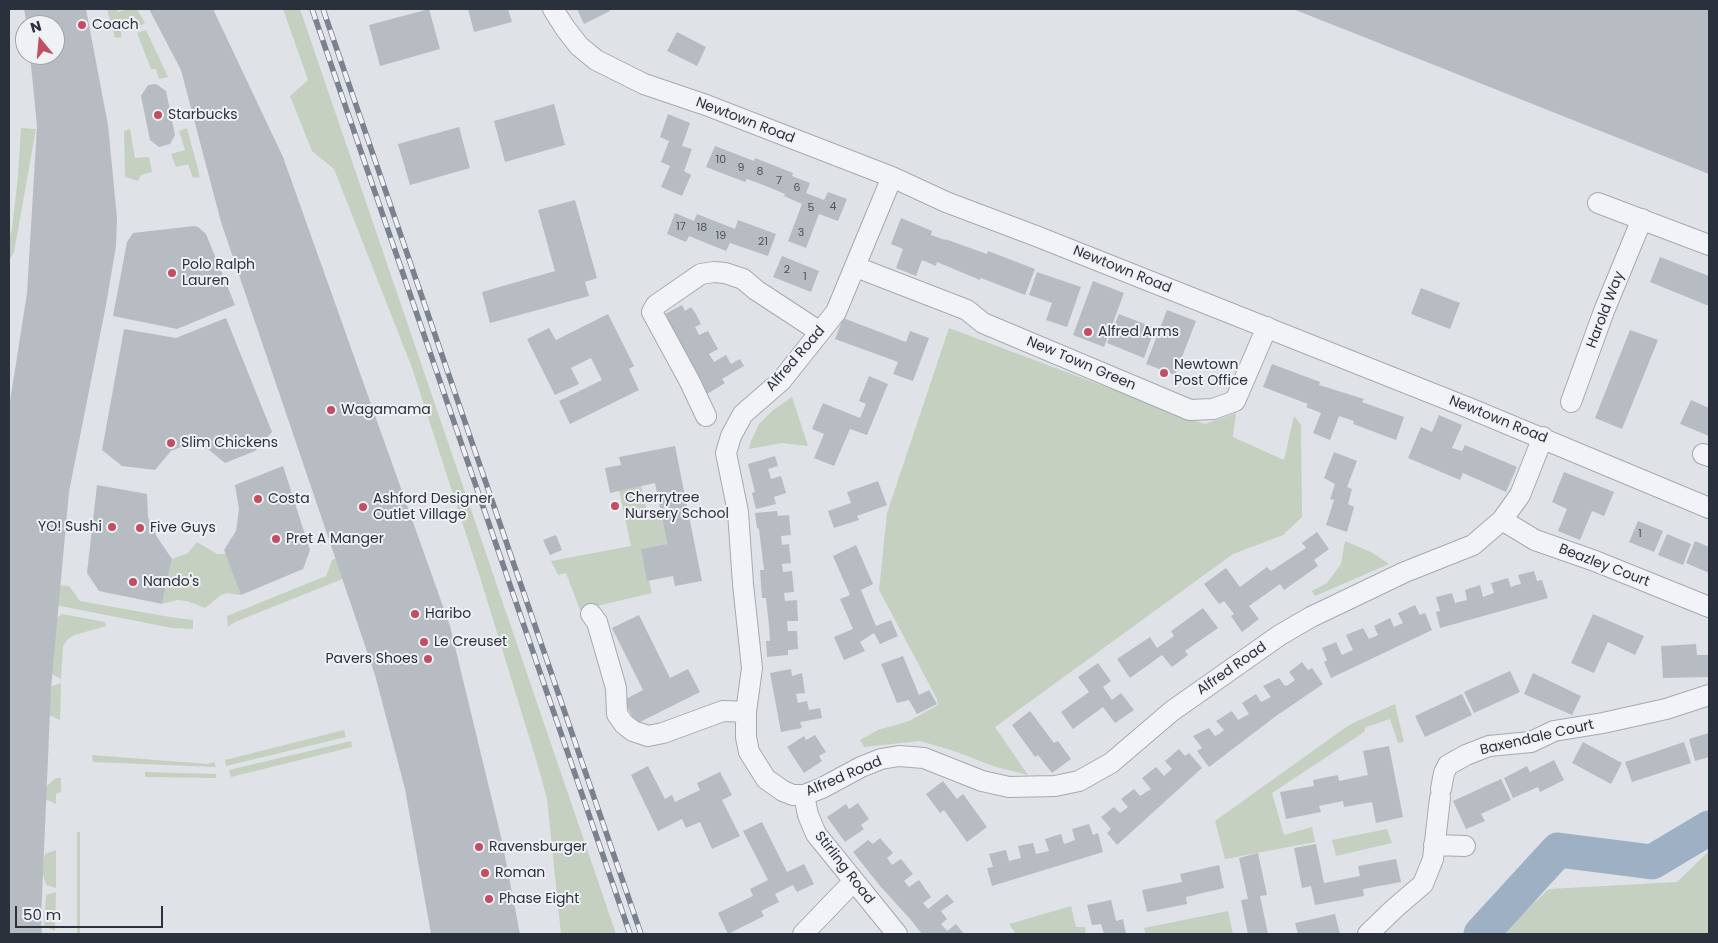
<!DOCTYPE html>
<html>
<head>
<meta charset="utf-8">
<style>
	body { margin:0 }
	#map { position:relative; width:1718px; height:943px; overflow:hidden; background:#dfe3e7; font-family:Poppins,sans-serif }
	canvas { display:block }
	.frame { position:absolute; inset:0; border:10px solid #2a313d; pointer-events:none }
	.north { position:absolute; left:15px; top:15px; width:50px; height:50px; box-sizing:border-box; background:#eff1f5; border:1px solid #a0a4ab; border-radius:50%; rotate:343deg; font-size:14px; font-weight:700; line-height:20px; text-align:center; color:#2a313d }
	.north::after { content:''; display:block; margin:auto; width:18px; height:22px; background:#c14f61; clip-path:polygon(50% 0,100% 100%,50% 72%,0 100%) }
	.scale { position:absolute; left:15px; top:906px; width:148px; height:22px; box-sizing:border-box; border:2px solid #2a313d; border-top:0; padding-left:6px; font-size:15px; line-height:18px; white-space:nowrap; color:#2a313d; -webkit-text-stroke:4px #eff1f5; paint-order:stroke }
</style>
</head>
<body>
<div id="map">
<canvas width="1718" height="943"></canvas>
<div class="frame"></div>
<div class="north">N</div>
<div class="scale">50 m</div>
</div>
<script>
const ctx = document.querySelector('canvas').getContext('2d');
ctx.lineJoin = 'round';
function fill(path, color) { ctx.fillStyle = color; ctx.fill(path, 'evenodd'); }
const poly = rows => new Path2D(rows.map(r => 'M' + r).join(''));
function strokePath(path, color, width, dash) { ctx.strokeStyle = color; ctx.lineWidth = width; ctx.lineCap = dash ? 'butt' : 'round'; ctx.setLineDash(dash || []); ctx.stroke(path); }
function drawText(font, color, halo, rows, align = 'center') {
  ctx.font = font + ' Poppins,sans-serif'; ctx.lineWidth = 4; ctx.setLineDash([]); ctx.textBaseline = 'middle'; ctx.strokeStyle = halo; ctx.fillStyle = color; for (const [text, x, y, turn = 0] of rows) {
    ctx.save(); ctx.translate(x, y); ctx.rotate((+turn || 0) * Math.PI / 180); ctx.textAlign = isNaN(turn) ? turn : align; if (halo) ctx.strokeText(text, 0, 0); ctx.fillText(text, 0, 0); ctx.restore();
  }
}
const green = poly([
	[107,9,117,9,118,12,128,9,137,9,145,23,139,26,135,17,118,22,122,37,115,38],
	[283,9,300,9,616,934,561,934,547,799,538,766,480,577,412,368,334,169,312,151,290,96,308,80],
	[146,30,168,77,159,79,156,69,151,69,137,33],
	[21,128,36,129,14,252,9,261,9,239,12,229,18,176],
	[187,128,200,177,193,178,188,164,176,167,171,154,185,150,179,131],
	[130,129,135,158,149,157,152,172,141,175,138,181,125,177,124,131],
	[949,328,1205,424,1236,413,1233,437,1284,460,1294,416,1301,425,1302,517,1283,535,1233,554,995,727,1028,775,996,767,954,751,920,741,864,747,860,740,878,730,909,721,938,705,937,699,879,590,887,513],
	[792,397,808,446,782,443,749,449,751,441,759,424,772,411],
	[641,486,649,520,661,516,667,544,641,549,652,593,580,610,566,573,558,575,551,561,631,546,619,490],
	[1345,541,1373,553,1389,564,1315,596,1312,591,1327,583,1341,564],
	[197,542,217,554,226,554,241,595,227,593,221,595,205,608,187,601,177,600,162,604,172,559,188,553],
	[343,556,350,576,235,622,228,627,227,616,326,576,332,560],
	[58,585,69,586,80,601,170,617,193,620,193,629,172,628,55,605],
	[62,614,105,622,106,626,75,635,68,639,63,646,61,679,50,673,54,620],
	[61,683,60,720,47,714,49,687],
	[1395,704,1404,742,1398,743,1390,719,1366,727,1364,732,1272,793,1284,835,1312,827,1315,842,1225,859,1215,821,1349,725],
	[344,730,346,737,226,766,225,760],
	[351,741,352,747,231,777,229,770],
	[92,755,208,764,214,762,216,767,93,762],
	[145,772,216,774,216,778,145,777],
	[56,778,61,778,61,792,56,794,56,804,45,799,44,788],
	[1387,829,1392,843,1336,856,1332,840],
	[77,832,80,832,80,934,77,934],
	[56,850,56,888,46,885,42,870,45,854],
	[1709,851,1709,934,1500,934,1549,889,1677,882],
	[56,892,55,931,44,926,46,895],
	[1071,906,1076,927,1085,927,1086,934,1016,934,1009,924],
	[1228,911,1233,934,1146,934,1144,928]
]);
const river = poly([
	[1481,934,1558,850,1652,862,1709,828]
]);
const building = poly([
	[24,9,86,9,108,125,117,218,116,246,106,305,69,492,51,688,41,920,42,934,9,934,9,408,27,293,37,126,30,55,55,55,55,25,27,25],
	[149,9,213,9,283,157,450,626,502,841,520,934,431,934,405,789,375,675,221,222,181,70],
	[429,9,440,49,380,66,369,25],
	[468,9,508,9,512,22,474,32],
	[577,9,609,9,610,11,584,24],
	[1293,9,1709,9,1709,174],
	[677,32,706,47,697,66,667,51],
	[156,84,166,91,175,135,170,144,159,147,150,140,141,96,148,85],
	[554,104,565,145,505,162,494,121],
	[668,114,690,123,682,146,692,149,684,171,691,175,682,196,661,187,670,166,661,162,669,141,660,137],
	[459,127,470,168,410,185,398,144],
	[715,146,754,161,755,158,793,173,792,176,810,183,806,193,824,200,828,192,847,199,838,221,819,214,806,248,788,241,802,204,784,196,785,194,766,186,747,179,745,182,706,167],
	[575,200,597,278,585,282,589,296,490,323,482,292,555,271,538,210],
	[675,213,694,221,697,214,735,229,738,220,776,234,768,256,730,243,726,251,689,236,686,242,667,234],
	[901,218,932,231,931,235,945,240,945,239,987,254,988,251,1035,269,1025,295,981,278,980,280,937,262,936,266,922,260,916,276,896,268,903,249,891,244],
	[194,226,198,227,206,234,235,305,177,329,113,316,127,242,133,233],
	[782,256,819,271,811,292,773,277],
	[1660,257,1709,276,1709,306,1650,282],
	[1037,272,1081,287,1067,327,1046,320,1052,303,1029,295],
	[1093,281,1124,293,1104,347,1073,335],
	[1421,288,1460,303,1450,329,1411,314],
	[682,305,685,311,691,307,696,314,701,324,695,327,699,335,708,331,718,349,709,354,714,362,726,355,731,364,740,359,744,366,722,379,725,383,707,394,663,315],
	[1167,310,1196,321,1175,375,1146,364],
	[608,314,634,366,629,369,639,390,570,424,559,401,602,380,591,358,571,368,579,384,555,395,527,339,549,328,556,340],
	[1119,314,1155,328,1144,358,1107,343],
	[226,318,272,432,255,451,225,463,208,449,189,444,171,451,155,470,122,466,102,450,124,329,176,338],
	[843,318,906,342,910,331,929,338,913,381,893,374,898,362,835,339],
	[1630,330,1658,340,1622,429,1595,418],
	[1272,364,1320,382,1319,385,1364,399,1362,402,1404,417,1396,440,1353,424,1354,421,1339,416,1330,440,1313,433,1321,413,1306,407,1308,404,1263,387],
	[869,376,888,384,867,435,850,429,834,466,814,458,824,434,812,429,823,403,860,418,866,404,859,401],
	[1691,400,1709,408,1709,436,1680,424],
	[1439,415,1462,425,1452,448,1462,451,1465,445,1517,467,1506,492,1463,473,1460,480,1408,458,1421,427,1432,432],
	[675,446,702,581,675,586,673,576,647,581,641,549,667,544,655,483,610,493,605,468,621,465,619,457],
	[1334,452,1357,461,1347,487,1352,489,1348,504,1354,507,1347,532,1326,525,1334,500,1330,499,1335,484,1324,478],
	[775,456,778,466,768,469,771,479,781,476,786,493,774,497,776,504,756,509,752,493,755,492,748,464],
	[283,466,310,550,303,569,241,595,224,550,236,531,239,509,235,485],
	[1564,472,1614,492,1604,516,1592,511,1580,540,1558,531,1567,509,1552,502],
	[878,481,887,505,857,516,859,520,834,528,828,511,851,503,847,492],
	[97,485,147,494,148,517,157,537,172,559,162,604,99,591,87,573],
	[777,511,778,516,789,515,791,535,781,536,782,545,789,544,791,563,782,564,783,572,792,571,794,592,784,593,785,601,797,600,798,621,787,621,788,631,797,631,798,649,788,650,788,655,767,657,766,641,770,641,769,626,766,598,762,598,760,570,764,570,759,529,757,528,755,513],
	[1638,521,1663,531,1654,552,1629,542],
	[1317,532,1329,549,1314,560,1318,566,1284,590,1280,584,1249,606,1259,619,1242,632,1231,616,1234,614,1224,601,1219,604,1204,584,1226,568,1240,587,1267,567,1271,571,1306,548,1302,543],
	[1667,534,1691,544,1683,565,1658,555],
	[556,535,562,550,550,555,543,540],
	[1695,541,1709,547,1709,573,1686,563],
	[856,545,873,584,861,590,876,626,891,620,898,636,880,644,874,633,860,642,865,651,844,660,834,637,853,629,840,599,850,595,833,556],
	[1534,571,1537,581,1542,580,1548,598,1440,628,1436,612,1440,611,1436,597,1452,593,1455,603,1467,600,1465,590,1480,585,1483,597,1494,593,1491,583,1508,578,1511,587,1516,585,1521,584,1518,575],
	[1415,605,1420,615,1425,613,1432,630,1331,678,1324,662,1327,660,1322,648,1336,642,1342,655,1353,650,1346,635,1363,628,1369,639,1378,635,1374,626,1390,618,1394,627,1403,623,1398,613],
	[1203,608,1218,628,1185,651,1188,655,1172,667,1162,655,1130,678,1117,659,1150,637,1157,648,1174,636,1171,631],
	[1593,614,1644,636,1635,655,1608,642,1594,673,1571,663],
	[639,615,670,678,688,669,700,692,636,724,624,700,643,690,612,628],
	[1696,644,1697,655,1709,655,1709,677,1663,678,1661,646],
	[903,656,919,695,929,690,937,704,917,714,909,700,897,703,881,664],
	[1302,662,1308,670,1312,668,1323,684,1276,716,1209,767,1197,751,1202,748,1193,736,1209,728,1215,736,1219,734,1224,730,1216,721,1232,711,1238,720,1249,714,1242,703,1256,694,1261,702,1271,697,1263,686,1279,678,1285,686,1288,685,1295,680,1289,672],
	[1098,663,1111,681,1103,687,1112,700,1121,693,1134,710,1115,723,1103,707,1073,729,1061,712,1089,692,1078,677],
	[791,669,792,676,802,673,805,693,796,694,798,703,807,701,809,710,820,708,822,718,800,722,802,728,781,732,770,673],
	[1510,671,1520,692,1474,713,1464,692],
	[1533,673,1581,696,1572,715,1524,694],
	[1462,694,1472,715,1425,737,1415,716],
	[1030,711,1054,743,1058,741,1071,759,1052,773,1038,755,1035,757,1012,725],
	[1709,733,1709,757,1695,761,1689,739],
	[815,735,826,752,819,756,822,761,804,773,787,747,804,736,806,740],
	[1583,742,1622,763,1611,784,1572,763],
	[1684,742,1691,763,1632,782,1625,762],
	[1389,746,1403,817,1376,823,1372,802,1344,807,1343,801,1319,806,1321,812,1286,819,1280,792,1314,786,1313,780,1338,775,1339,781,1368,775,1363,751],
	[1179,749,1185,756,1189,753,1202,768,1117,845,1107,833,1111,829,1101,817,1114,807,1120,813,1128,807,1121,799,1134,789,1140,796,1151,789,1142,778,1156,767,1164,776,1172,769,1165,761],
	[1554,760,1564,780,1540,792,1538,787,1513,798,1504,778,1527,766,1530,772],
	[648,766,665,799,672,795,675,802,700,790,697,783,720,772,732,795,722,800,740,836,712,849,700,822,686,828,682,819,658,831,631,775],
	[1501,779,1511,800,1481,814,1485,821,1466,829,1453,801],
	[943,781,957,799,963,794,987,827,967,842,944,810,940,813,926,794],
	[858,803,869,819,861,825,864,829,845,842,827,817,846,804,849,809],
	[762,822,787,872,804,864,814,884,797,892,793,885,775,894,779,902,761,911,764,916,728,934,718,913,753,896,750,889,768,880,743,831],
	[1089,824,1093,835,1098,833,1103,852,992,886,987,868,993,867,989,854,1006,850,1009,861,1021,858,1018,846,1033,843,1036,854,1049,851,1045,839,1061,834,1064,844,1070,842,1075,840,1072,829],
	[880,838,893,853,887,858,892,865,901,859,913,874,904,881,909,887,919,880,931,897,923,903,928,909,947,894,954,902,941,911,947,919,941,924,947,931,956,924,964,934,922,934,911,920,880,886,853,852,868,840,873,844],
	[1316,844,1324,883,1360,876,1358,866,1396,859,1401,882,1363,889,1364,896,1315,905,1311,886,1302,888,1294,848],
	[1258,853,1267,895,1260,896,1268,934,1248,934,1241,900,1248,899,1239,858],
	[1219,865,1224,888,1186,897,1187,904,1147,912,1142,890,1182,882,1180,874],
	[1111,900,1116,921,1123,919,1126,934,1104,934,1101,924,1092,925,1087,905],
	[1335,914,1340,934,1298,934,1295,923]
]);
const minor = poly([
	[553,9,565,28,579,46,596,60,644,84,706,105,892,177,946,202,1036,236,1469,408,1709,508],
	[892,177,836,312,781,381,743,414,731,436,726,453,738,512,743,584,752,668,746,712,746,737,749,752,766,779,783,791,793,795,804,795,822,788,861,767,881,759,899,756,924,758,982,781,1009,787,1055,786,1079,781,1111,763,1172,711,1280,635,1311,617,1405,572,1473,545,1502,520,1520,495,1543,437],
	[1598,203,1709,245],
	[856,267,967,310,983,323,1190,410,1213,409,1235,401,1267,327],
	[1571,402,1604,311,1642,219],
	[706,416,690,382,652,312,656,305,701,274,714,272,725,273,743,279,756,290,820,332],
	[1703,454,1709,456],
	[1502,520,1535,540,1595,561,1709,607],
	[591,614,597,622,616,688,617,714,624,724,633,731,648,736,663,733,723,711,746,712],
	[1441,789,1444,773,1448,765,1466,755,1489,746,1531,742,1554,731,1603,723,1666,709,1709,695],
	[804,795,808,815,816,834,897,934],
	[1434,845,1465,846],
	[803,934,853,882],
	[1368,934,1395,908,1423,884,1433,859,1440,798]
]);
const rail = poly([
	[312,9,630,934],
	[323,9,641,934]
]);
const markers = [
	[82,25,5,"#c14f61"],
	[158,115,5,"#c14f61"],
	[172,273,5,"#c14f61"],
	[1088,332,5,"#c14f61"],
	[1164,373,5,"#c14f61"],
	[331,410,5,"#c14f61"],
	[171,443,5,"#c14f61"],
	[258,499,5,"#c14f61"],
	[615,506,5,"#c14f61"],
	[363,507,5,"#c14f61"],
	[112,527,5,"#c14f61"],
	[140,528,5,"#c14f61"],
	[276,539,5,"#c14f61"],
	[133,582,5,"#c14f61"],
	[415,614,5,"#c14f61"],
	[424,642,5,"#c14f61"],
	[428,659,5,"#c14f61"],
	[479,847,5,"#c14f61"],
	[485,873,5,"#c14f61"],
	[489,899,5,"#c14f61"]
];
const numberNames = [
	["10",721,160],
	["9",741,168],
	["8",760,172],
	["7",779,181],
	["6",797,188],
	["4",833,207],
	["5",811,208],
	["17",681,227],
	["18",702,228],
	["3",801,233],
	["19",721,236],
	["21",763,242],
	["2",787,270],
	["1",805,277],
	["1",1640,534]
];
const poiNames = [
	["Coach",92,25],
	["Starbucks",168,115],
	["Polo Ralph",182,265],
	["Lauren",182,281],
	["Alfred Arms",1098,332],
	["Newtown",1174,365],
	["Post Office",1174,381],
	["Wagamama",341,410],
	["Slim Chickens",181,443],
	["Cherrytree",625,498],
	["Nursery School",625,514],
	["Costa",268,499],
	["Ashford Designer",373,499],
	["Outlet Village",373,515],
	["YO! Sushi",102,527,"right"],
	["Five Guys",150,528],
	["Pret A Manger",286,539],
	["Nando's",143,582],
	["Haribo",425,614],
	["Le Creuset",434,642],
	["Pavers Shoes",418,659,"right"],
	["Ravensburger",489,847],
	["Roman",495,873],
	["Phase Eight",499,899]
];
const streetNames = [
	["Newtown Road",745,121,21],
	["Newtown Road",1122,270,22],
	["Harold Way",1606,310,-69],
	["Alfred Road",796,359,-49],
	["New Town Green",1081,364,23],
	["Newtown Road",1498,420,22],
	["Beazley Court",1604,566,21],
	["Alfred Road",1232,669,-35],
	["Baxendale Court",1537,738,-13],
	["Alfred Road",844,777,-23],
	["Stirling Road",844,868,52]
];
fill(green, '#c5d0c1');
strokePath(river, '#9eb1c4', 35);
fill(building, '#b7bcc3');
strokePath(minor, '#a5aab1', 22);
strokePath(minor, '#f2f3f6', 20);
strokePath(rail, '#7a828f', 5.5);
strokePath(rail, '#eff1f5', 4, [11]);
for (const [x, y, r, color] of markers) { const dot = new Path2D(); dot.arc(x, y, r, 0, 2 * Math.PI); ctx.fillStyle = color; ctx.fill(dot); strokePath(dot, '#eff1f5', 2); }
drawText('11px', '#4d545e', null, numberNames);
drawText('14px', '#2a313d', '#eff1f5', poiNames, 'left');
drawText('14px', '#2a313d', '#eff1f5', streetNames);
</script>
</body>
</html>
